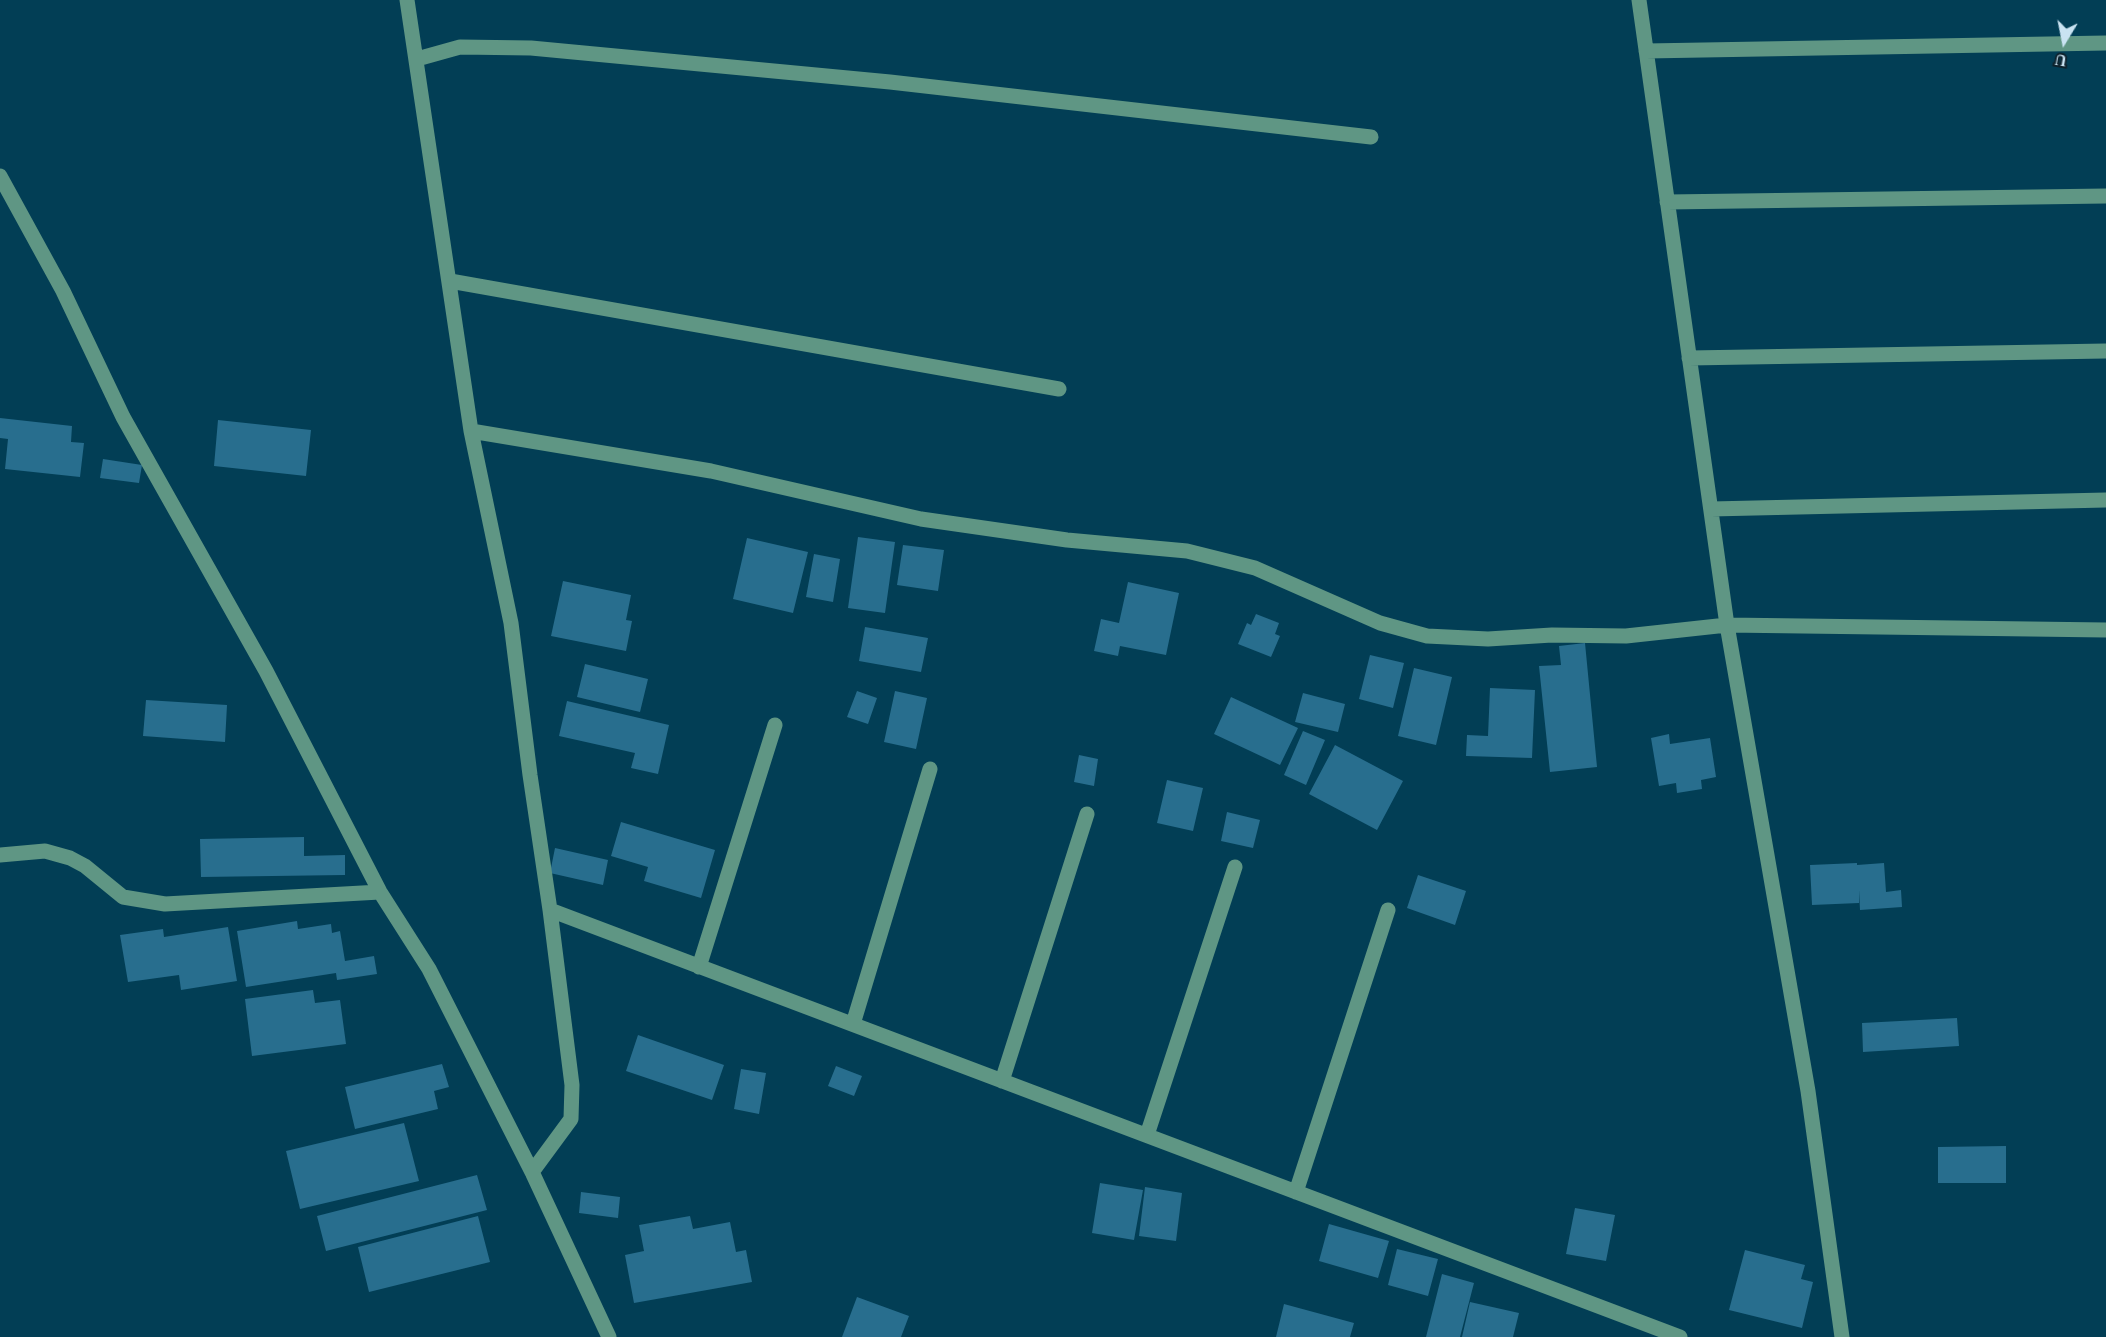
<!DOCTYPE html>
<html>
<head>
<meta charset="utf-8">
<style>
	body { margin:0 }
	#map { position:relative; width:2106px; height:1337px; overflow:hidden; background:#023e55; font-family:"Times New Roman",serif }
	canvas { display:block }
	.north { position:absolute; left:2034px; top:12px; width:60px; height:60px; -webkit-text-stroke:4px #0d222d; paint-order:stroke; rotate:190deg; font-size:16px; font-weight:700; line-height:24px; text-align:center; color:#c9e3f2 }
	.north::after { content:''; display:block; margin:auto; width:21px; height:27px; background:#c9e3f2; clip-path:polygon(50% 0,100% 100%,50% 72%,0 100%) }
</style>
</head>
<body>
<div id="map">
<canvas width="2106" height="1337"></canvas>
<div class="north">U</div>
</div>
<script>
const ctx = document.querySelector('canvas').getContext('2d');
ctx.lineJoin = 'round';
function fill(path, color) { ctx.fillStyle = color; ctx.fill(path, 'evenodd'); }
const poly = rows => new Path2D(rows.map(r => 'M' + r).join(''));
function strokePath(path, color, width, dash) { ctx.strokeStyle = color; ctx.lineWidth = width; ctx.lineCap = dash ? 'butt' : 'round'; ctx.setLineDash(dash || []); ctx.stroke(path); }
const building = poly([
	[0,418,72,426,71,442,84,443,80,477,5,469,8,439,0,438],
	[218,420,311,430,306,476,214,466],
	[103,459,142,465,139,483,100,478],
	[858,537,895,542,885,613,848,608],
	[747,538,808,552,793,613,733,599],
	[903,545,944,550,938,591,897,585],
	[814,554,840,559,833,602,806,597],
	[563,581,631,595,626,620,632,621,626,651,551,636],
	[1128,582,1179,593,1166,655,1120,646,1118,656,1094,651,1101,619,1119,623],
	[1256,614,1279,623,1275,634,1280,636,1271,657,1238,644,1247,623,1251,625],
	[865,627,928,638,921,672,859,661],
	[1585,643,1597,767,1550,772,1539,666,1561,665,1559,646],
	[1370,655,1404,663,1393,708,1359,699],
	[585,664,648,679,640,712,577,697],
	[1414,668,1452,677,1436,745,1398,736],
	[1490,688,1535,690,1532,758,1466,756,1467,735,1488,736],
	[857,691,877,698,868,724,847,717],
	[895,691,927,698,916,749,884,742],
	[1303,693,1345,704,1338,732,1295,722],
	[1231,697,1298,728,1280,765,1214,734],
	[146,700,227,705,225,742,143,736],
	[567,701,669,725,658,774,631,768,635,753,559,736],
	[1303,731,1325,740,1306,785,1284,775],
	[1669,734,1670,744,1710,738,1716,777,1701,780,1702,789,1677,793,1676,783,1659,786,1651,738],
	[1335,745,1403,781,1377,830,1309,794],
	[1079,755,1098,759,1094,786,1074,782],
	[1167,780,1203,788,1193,831,1157,823],
	[1227,812,1260,820,1253,848,1221,841],
	[621,822,715,850,701,898,644,881,648,867,611,856],
	[304,837,304,856,345,855,345,875,201,877,200,839],
	[555,848,608,860,603,885,550,873],
	[1857,863,1857,865,1884,863,1886,892,1901,890,1902,907,1860,910,1859,890,1859,903,1812,905,1810,865],
	[1418,875,1466,891,1455,925,1407,908],
	[297,921,298,929,331,924,332,933,340,931,345,961,374,956,377,974,337,980,336,973,246,987,237,931],
	[228,927,237,981,181,990,179,975,128,982,120,935,163,929,164,937],
	[313,990,315,1003,340,1000,346,1044,252,1056,245,999],
	[1957,1018,1959,1046,1863,1052,1862,1023],
	[638,1035,724,1065,712,1100,626,1071],
	[442,1064,449,1087,434,1091,438,1109,355,1129,345,1087],
	[836,1066,862,1076,854,1096,828,1086],
	[741,1069,766,1073,759,1114,734,1109],
	[404,1123,419,1181,300,1209,286,1151],
	[2006,1146,2006,1183,1938,1183,1938,1147],
	[477,1175,487,1210,326,1251,317,1216],
	[1100,1183,1143,1190,1134,1240,1092,1233],
	[1145,1187,1182,1193,1176,1241,1139,1236],
	[581,1192,620,1197,618,1218,579,1213],
	[1575,1208,1615,1215,1606,1261,1566,1254],
	[478,1216,490,1262,369,1292,358,1247],
	[690,1216,693,1229,730,1222,736,1252,746,1250,752,1282,634,1303,625,1255,644,1251,639,1225],
	[1329,1224,1389,1241,1378,1278,1319,1261],
	[1397,1249,1438,1259,1428,1296,1388,1285],
	[1745,1250,1805,1265,1801,1279,1813,1282,1802,1328,1729,1310],
	[1442,1274,1474,1283,1460,1337,1426,1337],
	[857,1297,909,1316,901,1337,842,1337],
	[1470,1302,1519,1313,1513,1337,1462,1337],
	[1284,1304,1354,1323,1350,1337,1276,1337]
]);
const minor = poly([
	[407,0,471,431,511,623,530,775,550,910,572,1085,571,1119,532,1172],
	[1639,0,1727,625,1808,1091,1842,1337],
	[1646,51,2106,43],
	[417,59,460,47,531,48,890,82,1371,137],
	[0,176,63,291,123,417,266,671,380,892,429,969,532,1172,609,1337],
	[1667,202,2106,196],
	[450,281,1059,389],
	[1689,358,2106,351],
	[471,431,711,471,921,519,1067,540,1187,551,1255,568,1380,623,1427,636,1488,639,1552,635,1626,636,1727,625,2106,630],
	[1711,509,2106,500],
	[0,855,45,851,70,858,85,866,123,897,165,904,380,892],
	[550,910,1680,1337],
	[699,967,775,725],
	[853,1024,930,769],
	[1002,1081,1087,814],
	[1147,1135,1235,867],
	[1296,1192,1388,910]
]);
fill(building, '#286e8e');
strokePath(minor, '#5f9684', 15);
</script>
</body>
</html>
